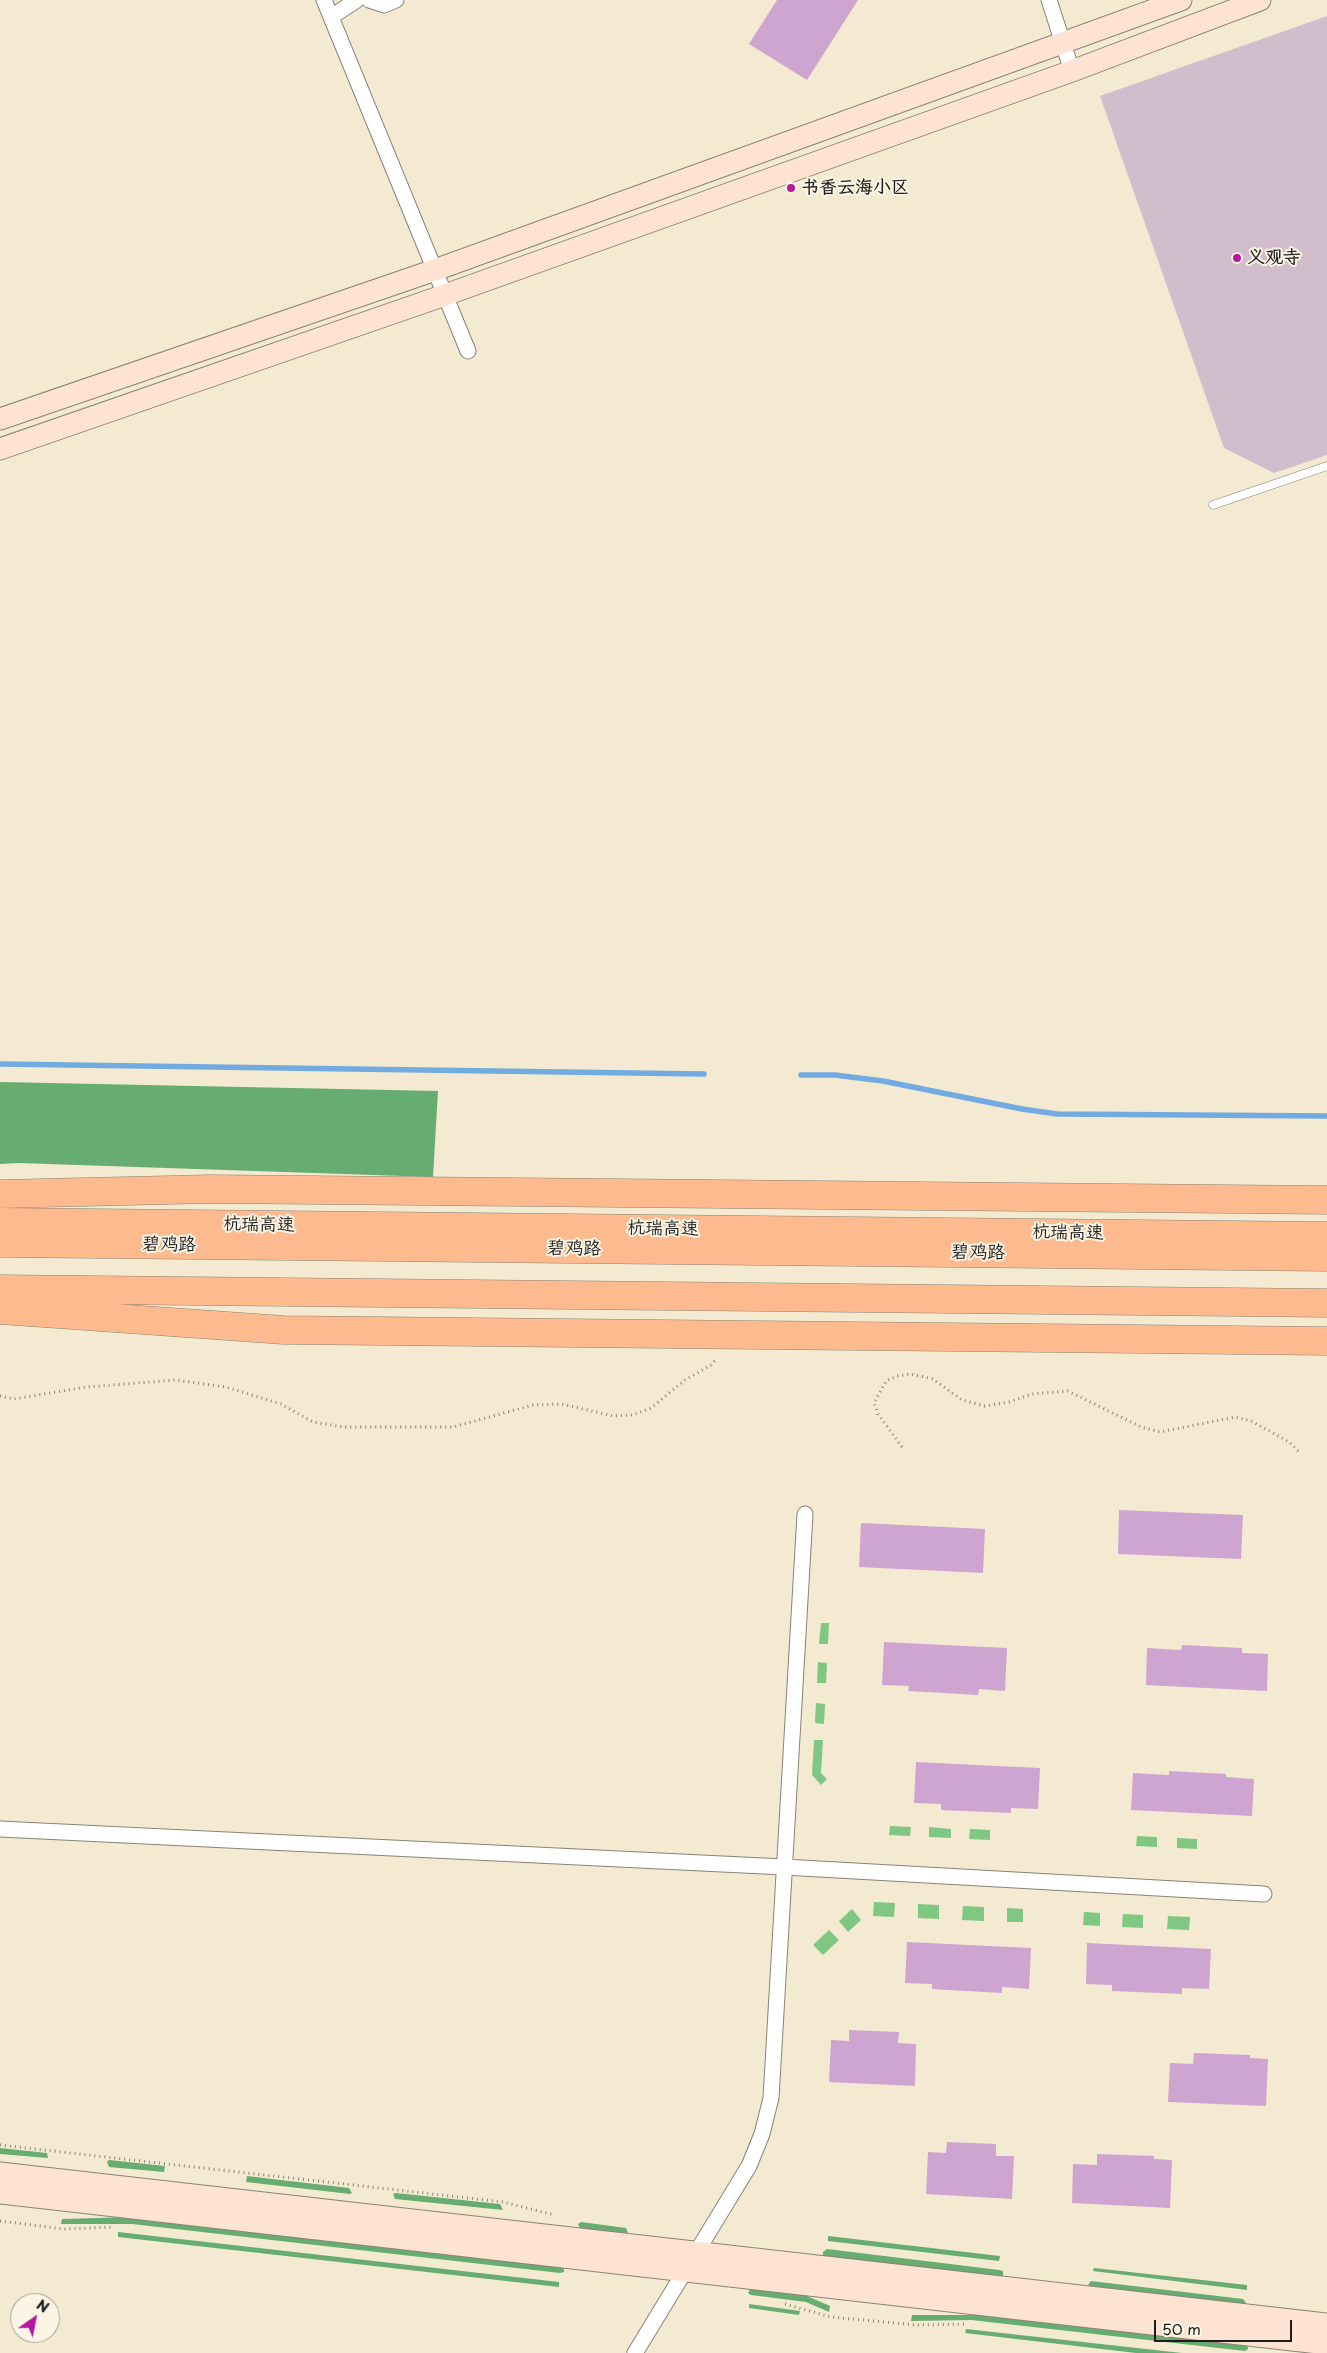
<!DOCTYPE html>
<html>
<head>
<meta charset="utf-8">
<style>
	body { margin:0 }
	#map { position:relative; width:1327px; height:2353px; overflow:hidden; background:#f4ead1; font-family:"Playpen Sans",sans-serif }
	canvas { display:block }
	.north { position:absolute; left:10px; top:2293px; width:50px; height:50px; box-sizing:border-box; background:#fcf5e5; border:1px solid #a29e95; border-radius:50%; rotate:33deg; font-size:14px; font-weight:700; line-height:20px; text-align:center; color:#1c1c1c }
	.north::after { content:''; display:block; margin:auto; width:18px; height:22px; background:#b5179e; clip-path:polygon(50% 0,100% 100%,50% 72%,0 100%) }
	.scale { position:absolute; left:1154px; top:2320px; width:138px; height:22px; box-sizing:border-box; border:2px solid #1c1c1c; border-top:0; padding-left:6px; font-size:15px; line-height:18px; white-space:nowrap; color:#1c1c1c; -webkit-text-stroke:4px #fcf5e5; paint-order:stroke }
</style>
</head>
<body>
<div id="map">
<canvas width="1327" height="2353"></canvas>
<div class="north">N</div>
<div class="scale">50 m</div>
</div>
<script>
const ctx = document.querySelector('canvas').getContext('2d');
ctx.lineJoin = 'round';
function fill(path, color) { ctx.fillStyle = color; ctx.fill(path, 'evenodd'); }
const poly = rows => new Path2D(rows.map(r => 'M' + r).join(''));
function strokePath(path, color, width, dash) { ctx.strokeStyle = color; ctx.lineWidth = width; ctx.lineCap = dash ? 'butt' : 'round'; ctx.setLineDash(dash || []); ctx.stroke(path); }
function drawText(font, color, halo, rows, align = 'center') {
  ctx.font = font + ' "Playpen Sans","LXGW WenKai TC",sans-serif'; ctx.lineWidth = 4; ctx.setLineDash([]); ctx.textBaseline = 'middle'; ctx.strokeStyle = halo; ctx.fillStyle = color; for (const [text, x, y, turn = 0] of rows) {
    ctx.save(); ctx.translate(x, y); ctx.rotate((+turn || 0) * Math.PI / 180); ctx.textAlign = isNaN(turn) ? turn : align; if (halo) ctx.strokeText(text, 0, 0); ctx.fillText(text, 0, 0); ctx.restore();
  }
}
const industrial = poly([
	[1327,16,1327,455,1274,473,1224,448,1100,96]
]);
const green = poly([
	[821,1623,829,1623,828,1644,819,1644],
	[818,1662,827,1663,826,1683,817,1683],
	[816,1703,825,1704,824,1724,815,1723],
	[814,1740,823,1740,821,1773,827,1779,821,1785,812,1775],
	[890,1826,911,1827,910,1836,889,1835],
	[929,1827,951,1829,951,1838,929,1837],
	[970,1829,990,1830,990,1840,969,1839],
	[1137,1836,1157,1837,1157,1847,1136,1846],
	[1177,1838,1197,1839,1197,1849,1177,1848],
	[874,1902,895,1903,894,1917,873,1916],
	[918,1904,939,1905,939,1919,918,1918],
	[963,1906,984,1907,984,1921,962,1920],
	[1007,1908,1023,1909,1023,1922,1007,1922],
	[852,1909,861,1920,848,1932,839,1921],
	[1084,1912,1100,1913,1100,1926,1083,1925],
	[1123,1914,1143,1915,1143,1928,1122,1927],
	[1168,1916,1190,1917,1189,1930,1167,1929],
	[829,1930,839,1940,823,1955,813,1945]
]);
const forest = poly([
	[0,1082,438,1091,433,1177,18,1163,0,1164],
	[0,2148,47,2153,48,2158,0,2154],
	[109,2160,165,2166,164,2172,109,2167,107,2162],
	[247,2176,349,2188,352,2193,350,2194,246,2182],
	[396,2193,500,2204,503,2210,395,2199,393,2194],
	[131,2217,560,2266,564,2269,564,2272,560,2273,132,2224,61,2224,62,2219],
	[581,2222,626,2228,628,2233,580,2229,578,2224],
	[118,2232,559,2282,559,2287,118,2237],
	[828,2236,1000,2256,999,2261,828,2241],
	[827,2249,999,2270,1003,2271,1003,2276,1000,2277,826,2258,823,2256,823,2252],
	[1094,2268,1247,2285,1247,2290,1093,2271],
	[1091,2281,1243,2299,1246,2303,1243,2305,1091,2287,1088,2285],
	[751,2288,800,2293,830,2306,829,2312,806,2302,751,2295,748,2293],
	[749,2304,800,2311,799,2315,749,2308],
	[912,2315,982,2315,1245,2345,1248,2347,1248,2349,1245,2351,971,2320,911,2321],
	[966,2329,1182,2353,1136,2353,965,2333]
]);
const stream = poly([
	[0,1064,704,1074],
	[801,1075,835,1075,883,1081,1022,1109,1057,1114,1327,1116]
]);
const building = poly([
	[777,0,858,0,807,80,749,44],
	[1119,1510,1243,1515,1241,1559,1118,1554],
	[861,1523,985,1529,983,1573,859,1567],
	[884,1642,1007,1648,1005,1691,979,1689,978,1695,908,1691,909,1686,882,1685],
	[1182,1645,1242,1648,1242,1653,1268,1654,1267,1691,1146,1685,1147,1648,1181,1650],
	[916,1762,1040,1768,1038,1809,1011,1808,1011,1813,941,1810,941,1804,914,1803],
	[1169,1771,1226,1774,1226,1777,1254,1779,1252,1816,1131,1810,1133,1773,1169,1775],
	[907,1942,1031,1948,1029,1989,1002,1987,1002,1993,932,1989,932,1984,905,1983],
	[1087,1943,1211,1949,1209,1989,1182,1988,1182,1994,1112,1991,1112,1985,1086,1984],
	[849,2030,899,2032,898,2043,916,2044,915,2086,829,2082,831,2040,849,2041],
	[1194,2053,1250,2055,1250,2058,1268,2059,1266,2106,1168,2102,1170,2063,1193,2064],
	[947,2142,996,2144,996,2156,1014,2156,1012,2199,926,2194,928,2152,946,2153],
	[1097,2154,1154,2156,1154,2159,1172,2160,1170,2208,1072,2203,1073,2164,1097,2165]
]);
const path = poly([
	[0,1396,14,1399,86,1387,176,1380,226,1387,281,1404,313,1422,343,1427,453,1427,533,1405,562,1404,613,1416,633,1415,651,1408,685,1380,711,1365,717,1358],
	[902,1447,878,1414,874,1403,886,1381,897,1376,910,1374,933,1379,962,1400,985,1406,1009,1402,1032,1394,1068,1391,1141,1427,1160,1432,1235,1417,1251,1421,1289,1442,1300,1453],
	[0,2145,503,2202,555,2215],
	[0,2221,64,2229,114,2227],
	[785,2304,831,2317,916,2325,967,2324]
]);
const lane = poly([
	[1213,505,1327,466]
]);
const street = poly([
	[324,0,468,351],
	[369,0,384,5,396,0],
	[1049,0,1072,71],
	[331,17,357,0],
	[0,1829,784,1867,1264,1894],
	[635,2353,749,2166,762,2134,771,2098,805,1514]
]);
const secondary = poly([
	[0,419,435,270,1181,0],
	[0,449,445,295,1072,71,1260,0],
	[0,2173,1327,2324],
	[0,2193,1327,2344]
]);
const highway = poly([
	[0,1194,211,1189,1327,1200],
	[0,1222,1327,1236],
	[0,1243,1327,1257],
	[0,1289,1327,1303],
	[0,1310,284,1330,1327,1341]
]);
const markers = [
	[791,188,5,"#b5179e"],
	[1237,258,5,"#b5179e"]
];
const poiNames = [
	["书香云海小区",801,188],
	["义观寺",1247,258]
];
const streetNames = [
	["杭瑞高速",259,1225,1],
	["杭瑞高速",663,1229,1],
	["杭瑞高速",1068,1233,1],
	["碧鸡路",169,1245,1],
	["碧鸡路",574,1249,1],
	["碧鸡路",978,1253,1]
];
fill(industrial, '#d1bdcb');
fill(green, '#7fc783');
fill(forest, '#67ac71');
strokePath(stream, '#71abe1', 5.5);
fill(building, '#cea4d0');
strokePath(lane, '#888376', 9);
strokePath(street, '#888376', 17);
strokePath(secondary, '#888376', 23);
strokePath(highway, '#888376', 29);
strokePath(path, '#888376', 3, [1, 4]);
strokePath(lane, '#fff', 8);
strokePath(street, '#fff', 15);
strokePath(secondary, '#fee3d2', 21);
strokePath(highway, '#fcba8e', 28);
for (const [x, y, r, color] of markers) { const dot = new Path2D(); dot.arc(x, y, r, 0, 2 * Math.PI); ctx.fillStyle = color; ctx.fill(dot); strokePath(dot, '#fcf5e5', 2); }
drawText('bold 18px', '#1c1c1c', '#fcf5e5', poiNames, 'left');
drawText('18px', '#1c1c1c', '#fcf5e5', streetNames);
</script>
</body>
</html>
